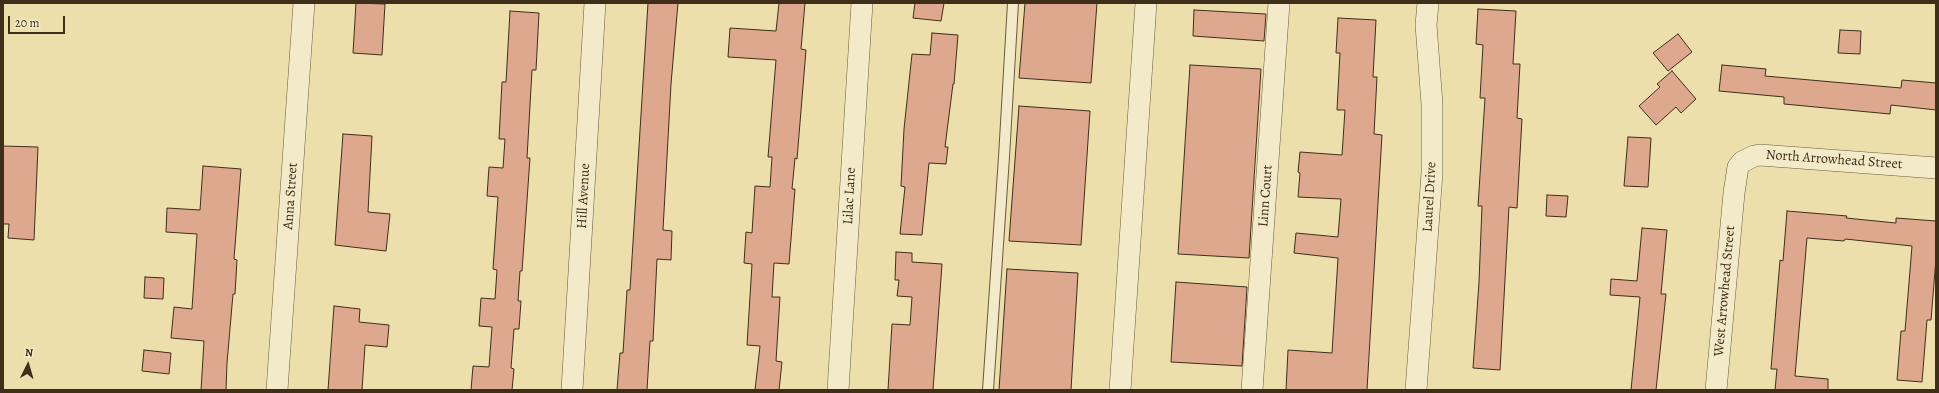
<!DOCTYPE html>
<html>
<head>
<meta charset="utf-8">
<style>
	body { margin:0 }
	#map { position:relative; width:1939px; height:393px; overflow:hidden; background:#eddfac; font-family:Alegreya,serif }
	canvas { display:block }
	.frame { position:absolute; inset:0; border:4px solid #3f2e1a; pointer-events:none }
	.north { position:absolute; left:8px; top:345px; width:40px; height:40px; -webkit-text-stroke:3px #f3eac9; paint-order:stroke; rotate:5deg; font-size:11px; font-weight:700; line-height:16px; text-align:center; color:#3f2e1a }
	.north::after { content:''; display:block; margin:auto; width:14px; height:18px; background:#3f2e1a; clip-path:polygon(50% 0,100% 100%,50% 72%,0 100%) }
	.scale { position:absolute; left:8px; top:16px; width:57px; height:18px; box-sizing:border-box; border:2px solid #3f2e1a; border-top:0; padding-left:5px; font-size:12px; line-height:14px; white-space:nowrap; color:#3f2e1a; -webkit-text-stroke:3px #f3eac9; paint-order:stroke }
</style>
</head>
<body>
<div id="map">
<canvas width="1939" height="393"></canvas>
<div class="frame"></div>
<div class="north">N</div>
<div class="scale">20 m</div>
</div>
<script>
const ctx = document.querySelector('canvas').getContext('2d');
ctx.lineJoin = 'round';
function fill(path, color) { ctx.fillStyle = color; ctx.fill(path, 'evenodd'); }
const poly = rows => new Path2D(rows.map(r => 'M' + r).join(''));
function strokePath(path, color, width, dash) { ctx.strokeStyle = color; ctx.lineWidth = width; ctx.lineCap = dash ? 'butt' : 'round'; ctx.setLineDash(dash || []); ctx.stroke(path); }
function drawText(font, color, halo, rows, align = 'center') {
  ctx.font = font + ' Alegreya,serif'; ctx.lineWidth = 3.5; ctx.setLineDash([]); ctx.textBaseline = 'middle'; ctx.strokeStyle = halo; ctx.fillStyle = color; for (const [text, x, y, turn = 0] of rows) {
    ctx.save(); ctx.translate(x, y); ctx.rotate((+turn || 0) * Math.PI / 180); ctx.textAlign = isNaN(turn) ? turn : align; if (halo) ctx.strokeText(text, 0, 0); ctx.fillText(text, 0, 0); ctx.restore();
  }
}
const building = poly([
	[356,3,385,4,382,55,353,53,356,3],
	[648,3,678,3,671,84,663,230,672,231,671,260,657,259,653,341,650,341,647,390,617,390,620,353,623,353,627,290,630,290,648,3],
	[779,3,805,3,801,49,806,50,797,159,795,158,792,189,795,189,789,264,774,263,772,297,780,297,776,361,782,362,779,390,755,390,760,346,747,345,752,264,744,263,746,232,752,233,755,186,770,187,772,157,768,157,776,60,728,57,730,28,776,31,779,3],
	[915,3,944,3,941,21,913,18,915,3],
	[1025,3,1097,3,1091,83,1019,78,1025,3],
	[1478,9,1516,11,1513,64,1520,64,1517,118,1522,119,1517,208,1509,207,1500,370,1473,368,1479,282,1482,206,1478,206,1485,98,1480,98,1483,45,1476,44,1478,9],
	[1194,10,1266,14,1264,41,1193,36,1194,10],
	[510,11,539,13,536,70,532,70,527,158,530,158,522,271,520,271,518,301,521,301,519,329,514,329,511,368,514,369,512,390,471,390,473,366,489,367,492,327,479,326,481,298,495,299,497,270,493,269,498,197,487,196,489,167,503,168,505,139,499,139,502,82,506,82,510,11],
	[1338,18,1376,20,1373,77,1377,77,1374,134,1382,135,1367,390,1286,390,1288,350,1332,353,1338,258,1294,253,1296,233,1338,237,1341,199,1298,197,1300,173,1298,172,1300,152,1342,155,1345,110,1337,110,1340,53,1336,53,1338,18],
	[1840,30,1861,31,1860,54,1838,53,1840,30],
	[932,33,958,35,954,84,953,84,945,147,948,147,946,164,929,163,922,235,900,234,905,187,901,186,904,129,912,54,930,55,932,33],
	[1678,34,1692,52,1668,71,1653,53,1678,34],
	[1190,65,1261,69,1249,258,1178,254,1190,65],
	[1722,65,1766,69,1765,76,1901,88,1902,80,1936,83,1936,110,1891,105,1890,114,1784,104,1784,97,1719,91,1722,65],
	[1672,71,1696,99,1681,113,1676,107,1656,125,1639,106,1660,87,1657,84,1672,71],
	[1019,106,1090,111,1081,245,1009,241,1019,106],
	[343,134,372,136,368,212,390,214,386,251,335,245,343,134],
	[1628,137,1651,138,1648,187,1624,186,1628,137],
	[3,146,38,147,34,240,8,238,9,224,3,224,3,146],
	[203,166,241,169,234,259,237,260,235,294,233,294,227,363,226,390,201,390,204,341,171,338,174,307,192,309,197,234,166,232,167,208,200,210,203,166],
	[1547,195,1568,196,1566,217,1546,216,1547,195],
	[1787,211,1847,216,1846,218,1896,223,1896,218,1936,221,1936,259,1931,320,1927,320,1922,382,1897,380,1901,331,1905,331,1912,246,1845,239,1844,241,1807,238,1795,376,1828,379,1828,390,1775,390,1777,369,1771,369,1780,260,1783,261,1787,211],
	[1642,228,1667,230,1661,294,1666,294,1656,390,1631,390,1640,297,1610,295,1611,279,1637,281,1642,228],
	[896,252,912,253,912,262,942,264,933,390,888,390,892,324,910,325,912,297,897,296,899,280,895,280,896,252],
	[1007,269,1078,273,1071,390,999,390,1007,269],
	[145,277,164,278,163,299,144,298,145,277],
	[1176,282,1247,287,1242,366,1171,362,1176,282],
	[334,306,360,309,359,322,389,325,387,347,365,345,362,390,328,390,334,306],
	[144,350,171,353,169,374,142,371,144,350]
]);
const service = poly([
	[988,390,1004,157,1013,3]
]);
const minor = poly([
	[277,390,304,3],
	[572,390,595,3],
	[838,390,862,3],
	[1120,390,1146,3],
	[1252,390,1279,3],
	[1416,390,1432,173,1432,104,1426,25,1428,3],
	[1716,390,1734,193,1738,167,1742,162,1754,156,1760,155,1936,168]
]);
const streetNames = [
	["North Arrowhead Street",1834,160,4],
	["Anna Street",291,196,-86],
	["Hill Avenue",584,196,-87],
	["Lilac Lane",850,196,-87],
	["Linn Court",1266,196,-86],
	["Laurel Drive",1430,197,-87],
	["West Arrowhead Street",1725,291,-85]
];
fill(building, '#dda88d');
strokePath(building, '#3f2e1a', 1);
strokePath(service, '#6a5a3e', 12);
strokePath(minor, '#6a5a3e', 22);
strokePath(service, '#f3eac9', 10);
strokePath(minor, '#f3eac9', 21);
drawText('14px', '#3f2e1a', '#f3eac9', streetNames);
</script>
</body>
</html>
